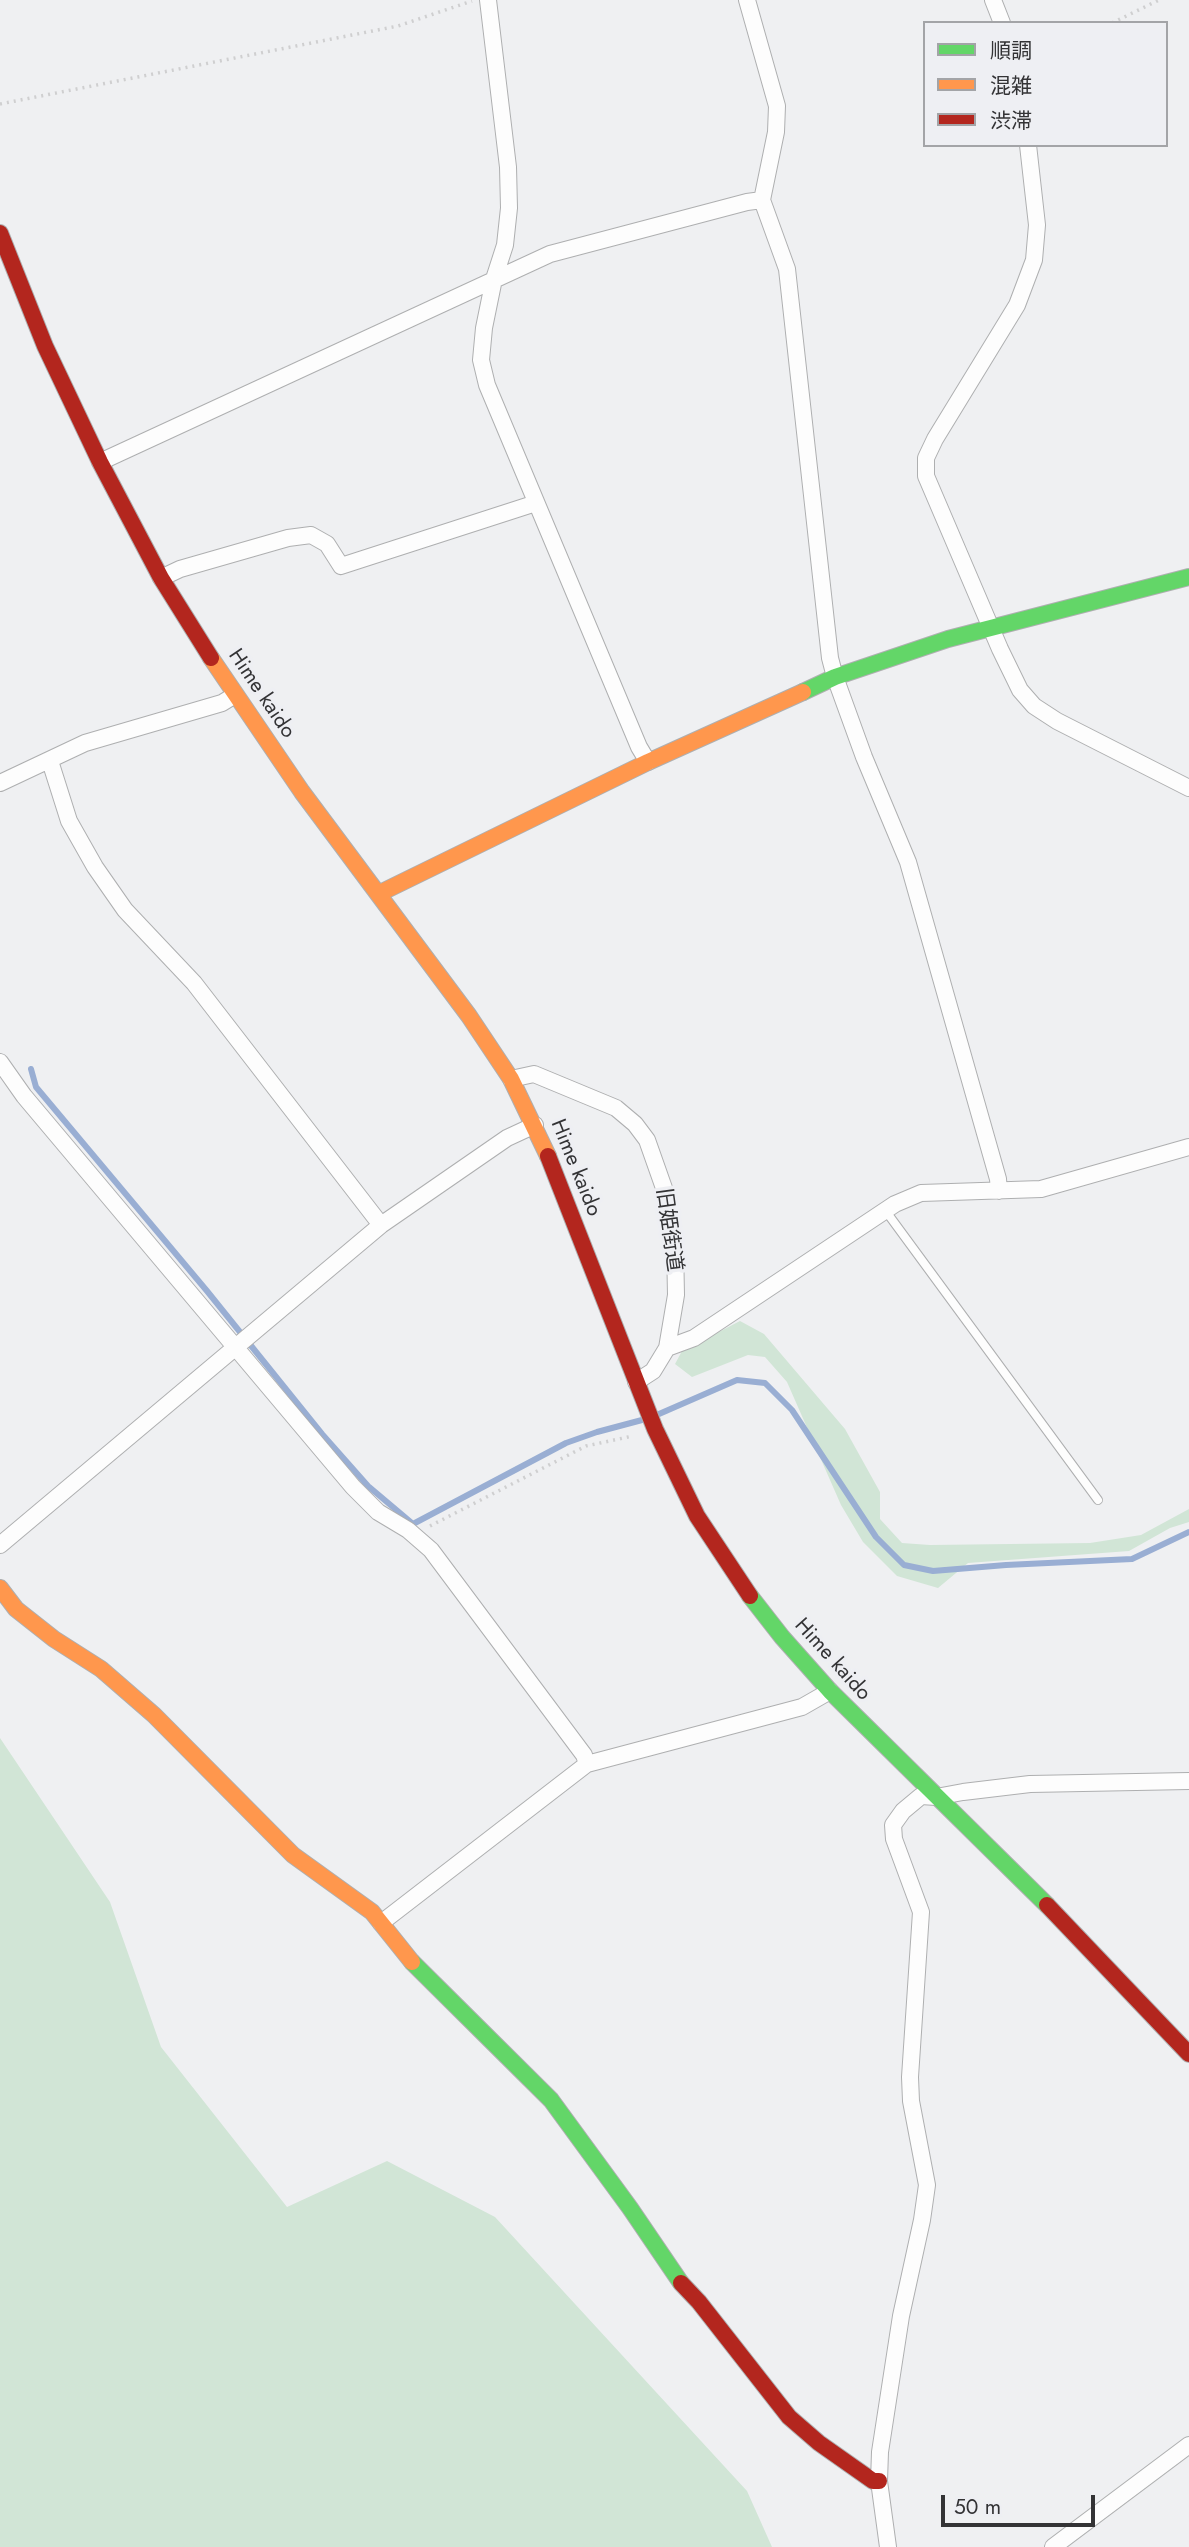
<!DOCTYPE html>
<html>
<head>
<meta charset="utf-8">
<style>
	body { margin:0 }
	#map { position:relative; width:1189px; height:2547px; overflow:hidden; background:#eff0f2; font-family:Jost,"Noto Sans JP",sans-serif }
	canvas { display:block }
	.legend { position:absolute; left:923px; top:21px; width:245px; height:126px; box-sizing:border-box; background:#eeeff3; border:2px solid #a3a4a7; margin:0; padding:9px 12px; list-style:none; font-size:21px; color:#333335 }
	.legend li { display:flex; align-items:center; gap:14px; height:35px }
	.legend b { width:35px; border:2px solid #a3a4a7 }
	.scale { position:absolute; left:941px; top:2495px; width:154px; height:32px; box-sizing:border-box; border:4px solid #333335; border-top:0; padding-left:9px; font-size:21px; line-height:24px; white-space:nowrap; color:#333335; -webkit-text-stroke:5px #eeeff3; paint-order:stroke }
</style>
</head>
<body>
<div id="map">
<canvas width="1189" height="2547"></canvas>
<ul class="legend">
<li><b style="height:9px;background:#63d668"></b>順調</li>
<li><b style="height:9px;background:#ff974d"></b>混雑</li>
<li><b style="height:9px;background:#b3261e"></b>渋滞</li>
</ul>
<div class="scale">50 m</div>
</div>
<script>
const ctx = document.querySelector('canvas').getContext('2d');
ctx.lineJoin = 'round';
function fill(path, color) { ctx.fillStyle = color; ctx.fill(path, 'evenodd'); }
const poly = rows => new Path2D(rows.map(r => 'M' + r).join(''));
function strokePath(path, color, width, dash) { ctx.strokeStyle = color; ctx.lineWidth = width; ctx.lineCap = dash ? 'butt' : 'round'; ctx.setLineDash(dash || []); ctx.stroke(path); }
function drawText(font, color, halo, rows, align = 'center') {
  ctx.font = font + ' Jost,"Noto Sans JP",sans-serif'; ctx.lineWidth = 7; ctx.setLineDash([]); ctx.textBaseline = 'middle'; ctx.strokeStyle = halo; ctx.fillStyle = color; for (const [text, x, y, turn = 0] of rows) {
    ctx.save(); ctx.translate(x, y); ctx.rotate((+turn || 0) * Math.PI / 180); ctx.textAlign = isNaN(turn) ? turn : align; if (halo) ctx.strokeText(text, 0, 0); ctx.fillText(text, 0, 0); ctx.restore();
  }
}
const green = poly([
	[740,1321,764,1334,845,1429,880,1492,880,1519,902,1543,930,1545,1090,1543,1141,1535,1189,1509,1189,1522,1170,1528,1129,1551,968,1563,938,1588,897,1576,863,1542,841,1505,787,1382,765,1357,748,1355,692,1377,675,1364,682,1351],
	[0,1738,110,1902,161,2047,287,2207,387,2161,495,2217,747,2491,772,2547,0,2547]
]);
const stream = poly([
	[31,1069,36,1087,207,1291,322,1434,368,1486,413,1524,566,1443,597,1432,642,1420],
	[659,1414,737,1380,765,1383,792,1410,876,1537,904,1565,933,1571,1006,1565,1132,1559,1189,1532]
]);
const path = poly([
	[1112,23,1159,0],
	[0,104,398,26,472,1],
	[430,1526,586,1446,633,1436]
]);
const lane = poly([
	[885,1210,1098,1500]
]);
const street = poly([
	[488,0,508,167,509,208,505,245,494,279,484,328,481,360,487,385,639,747,648,762],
	[747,0,777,106,776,132,762,200,787,269,830,658,835,677,864,757,908,862,998,1179,999,1191],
	[993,0,1002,23],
	[1028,145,1037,225,1034,260,1017,305,935,439,926,458,926,476,1000,649,1020,690,1034,706,1057,721,1189,788],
	[100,462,550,254,747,202,762,200],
	[161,578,180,569,288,538,311,535,327,544,341,566,536,503],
	[50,761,69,821,95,867,125,910,194,983,381,1225],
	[0,783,85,743,222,703,235,695],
	[0,1062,24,1096,353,1487,378,1512,408,1530,431,1550,584,1755,587,1764],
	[511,1079,534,1074,616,1108,635,1124,647,1140,665,1191,675,1245,676,1295,667,1348,653,1371,636,1382],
	[667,1348,694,1338,895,1204,921,1193,1041,1189,1189,1147],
	[0,1545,381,1225,507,1138,535,1125],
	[381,1923,587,1764,802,1707,830,1691],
	[888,2547,879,2481,880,2452,901,2316,922,2220,927,2185,911,2101,910,2077,921,1912,894,1839,893,1825,903,1811,921,1796,936,1797,963,1792,1030,1784,1189,1781],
	[1053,2547,1189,2445]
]);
const fast = poly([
	[803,692,835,677,948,639,1189,577],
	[750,1596,782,1637,830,1691,1047,1905],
	[412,1962,551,2100,630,2208,681,2283]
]);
const slow = poly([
	[211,658,302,792,469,1016,511,1079,548,1156],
	[378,894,648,762,803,692],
	[0,1588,16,1609,54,1639,101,1669,154,1715,293,1855,372,1912,412,1962]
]);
const jam = poly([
	[0,233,45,346,100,462,161,578,211,658],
	[548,1156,655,1429,697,1516,750,1596],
	[1047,1905,1189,2054],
	[681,2283,699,2302,789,2417,819,2443,873,2481,879,2481]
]);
const streetNames = [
	["Hime kaido",261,694,56],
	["Hime kaido",575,1168,68],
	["旧姫街道",668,1230,82],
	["Hime kaido",832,1660,48]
];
fill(green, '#d1e5d6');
strokePath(stream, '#99aed3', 6);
strokePath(lane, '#aeafb0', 10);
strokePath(street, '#aeafb0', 18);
strokePath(fast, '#aeafb0', 18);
strokePath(slow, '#aeafb0', 18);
strokePath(jam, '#aeafb0', 18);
strokePath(path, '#cfcfd0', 3.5, [2, 5]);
strokePath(lane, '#fdfdfd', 8);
strokePath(street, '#fdfdfd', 16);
strokePath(fast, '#63d668', 16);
strokePath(slow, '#ff974d', 16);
strokePath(jam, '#b3261e', 16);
drawText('21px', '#333335', '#eeeff3', streetNames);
</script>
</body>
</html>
